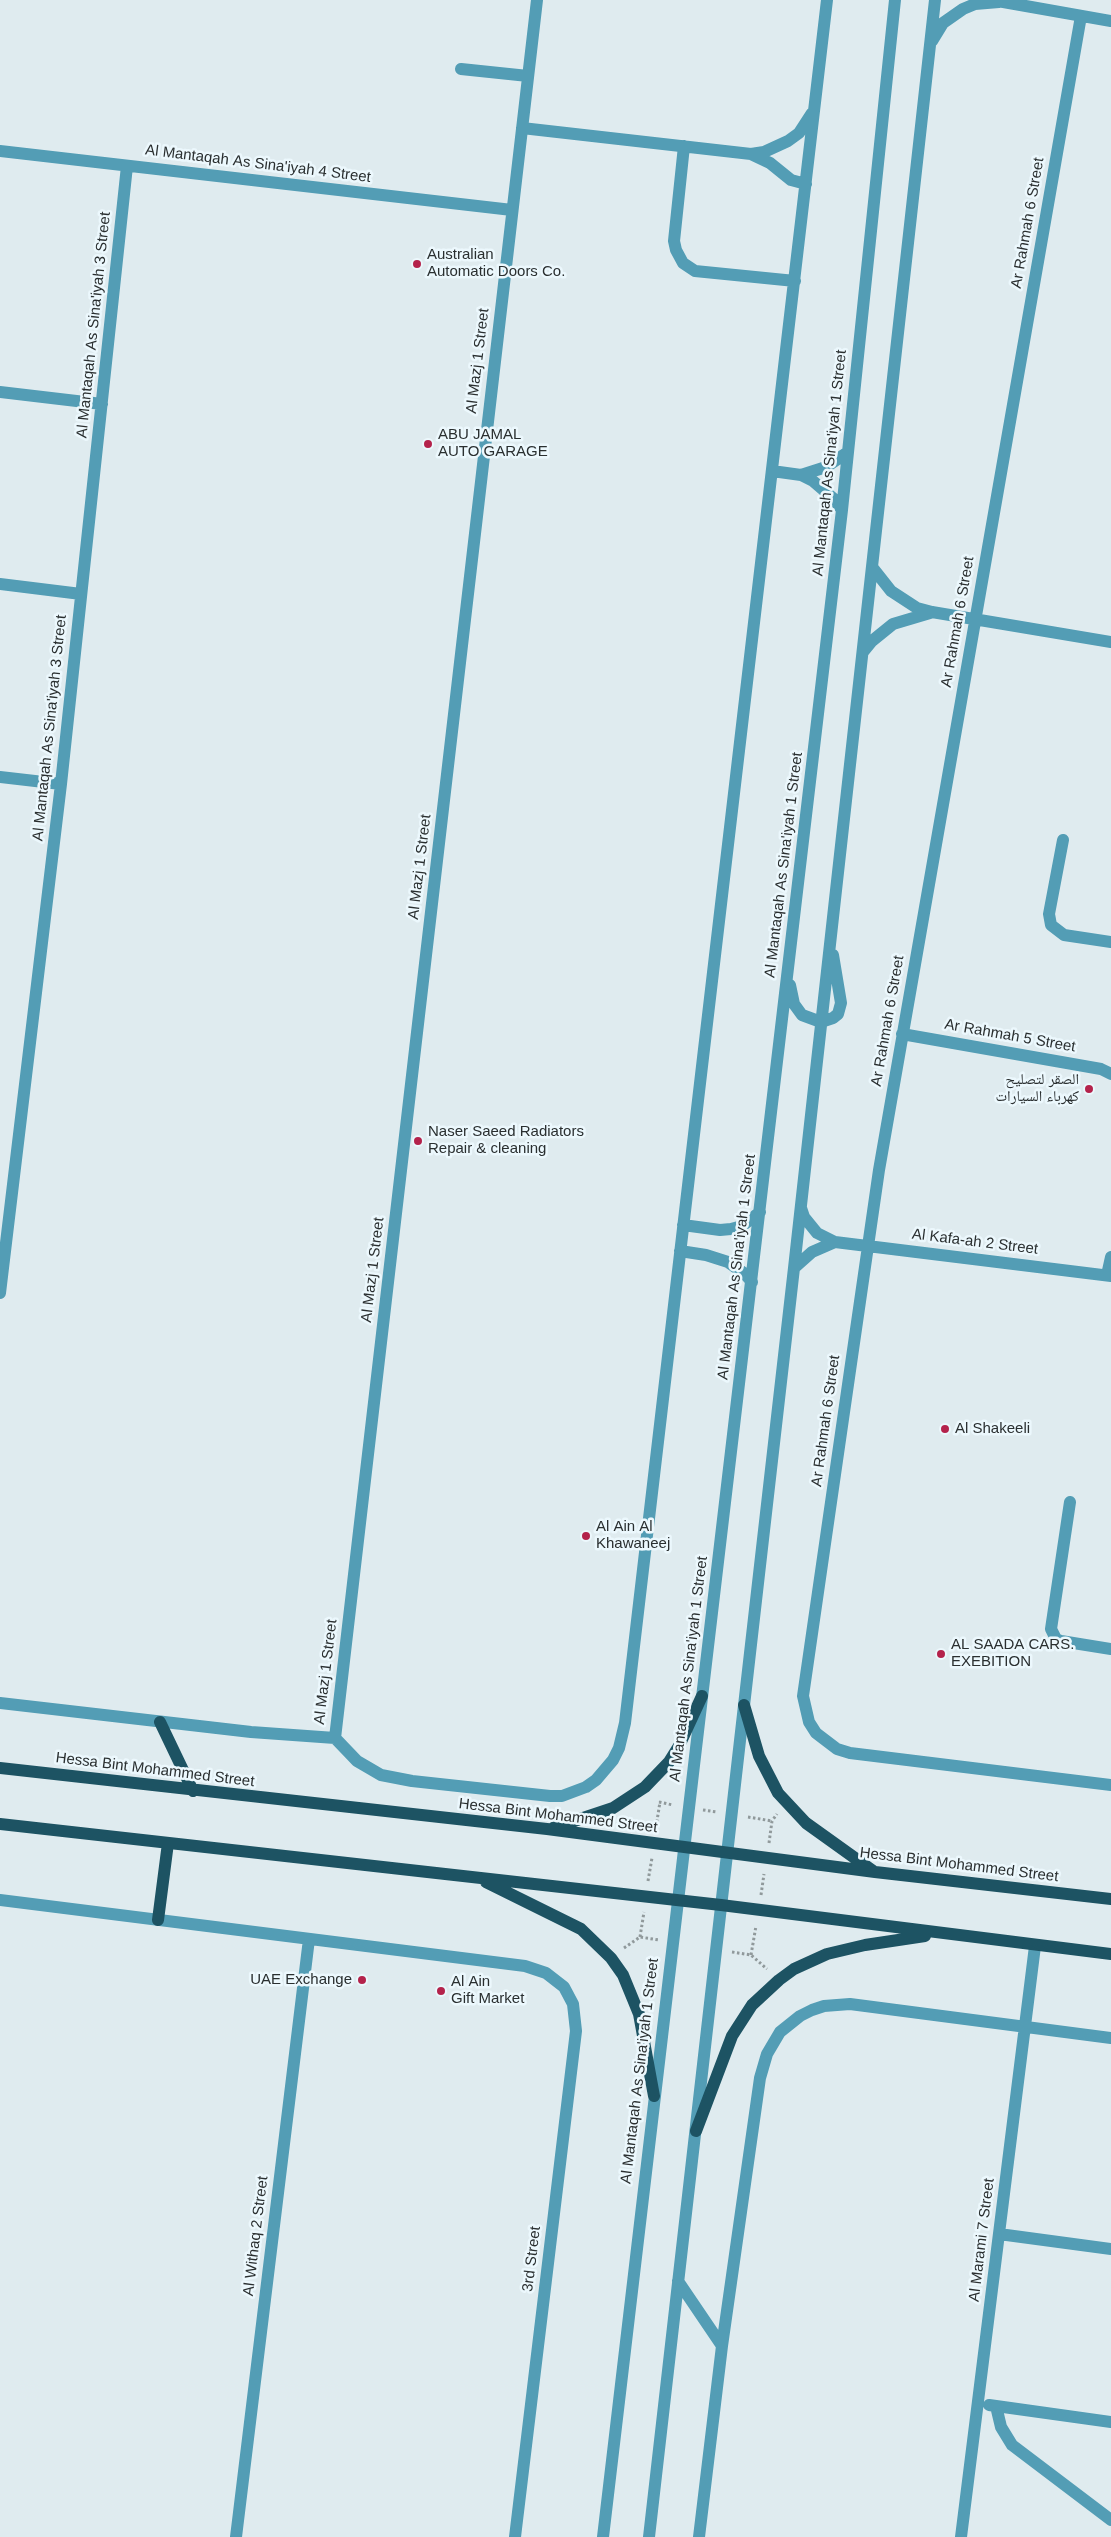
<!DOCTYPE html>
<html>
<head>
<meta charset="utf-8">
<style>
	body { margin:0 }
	canvas { display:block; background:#dfebef }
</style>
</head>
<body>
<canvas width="1111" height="2537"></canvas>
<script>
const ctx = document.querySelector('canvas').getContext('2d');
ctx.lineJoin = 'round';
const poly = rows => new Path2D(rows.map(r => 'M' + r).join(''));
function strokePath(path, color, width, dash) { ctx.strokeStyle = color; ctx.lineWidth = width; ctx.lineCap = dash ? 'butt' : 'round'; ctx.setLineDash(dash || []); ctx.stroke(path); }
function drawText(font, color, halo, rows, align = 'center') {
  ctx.font = font + ' Helvetica,"Noto Naskh Arabic",sans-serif'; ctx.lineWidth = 5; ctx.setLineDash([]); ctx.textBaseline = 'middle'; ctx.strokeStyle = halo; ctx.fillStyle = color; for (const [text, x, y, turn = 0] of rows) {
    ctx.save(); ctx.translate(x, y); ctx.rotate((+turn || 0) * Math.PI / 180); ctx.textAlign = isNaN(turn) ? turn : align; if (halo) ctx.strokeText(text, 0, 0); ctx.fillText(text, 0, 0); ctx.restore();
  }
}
const path = poly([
	[659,1802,673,1805],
	[703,1810,717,1812],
	[748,1817,772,1821],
	[656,1827,660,1802],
	[769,1843,772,1821,777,1814],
	[648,1881,652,1858],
	[761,1895,764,1874],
	[640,1937,644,1912],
	[624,1948,640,1937,659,1940],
	[732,1952,751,1955,767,1969],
	[751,1955,756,1926]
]);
const minor = poly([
	[992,0,1111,21],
	[1081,16,879,1170,803,1696,809,1722,816,1733,837,1749,850,1753,1111,1785],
	[932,41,943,23,963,9,975,4,999,2],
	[461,69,528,76],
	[522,128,751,154,764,152,788,141,799,133,812,113],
	[684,146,674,241,676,250,683,263,695,271,795,281],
	[0,151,512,210],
	[751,154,770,163,791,180,806,184],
	[0,392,102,404],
	[772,471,801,475,813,481,834,499,842,510],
	[801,475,826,467,848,452],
	[872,567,891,591,917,608,932,612,1111,642],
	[0,584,81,594],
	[863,652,872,641,893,624,930,613],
	[0,777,61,784],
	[1063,840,1049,914,1051,925,1064,935,1111,942],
	[790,985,794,1004,802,1015,821,1022,833,1018,838,1014,841,1003,833,955],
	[902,1034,1101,1069,1111,1074],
	[801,1208,804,1217,817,1233,835,1242,1111,1276],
	[683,1225,720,1230,731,1229,742,1226,760,1212],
	[680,1251,706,1255,728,1262,745,1274,752,1282],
	[794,1268,812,1252,835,1242],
	[1107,1275,1111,1257],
	[0,1293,61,784,127,166],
	[1070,1502,1051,1629,1056,1639,1061,1641,1111,1649],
	[0,1703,251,1732,335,1738,357,1761,381,1775,412,1781,550,1796,562,1796,586,1787,596,1780,613,1760,619,1748,625,1723,827,0],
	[335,1738,537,0],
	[0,1900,525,1966,546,1973,564,1987,573,2004,576,2031,515,2537],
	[999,2234,1111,2249],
	[678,2281,722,2346],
	[989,2405,1111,2422],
	[996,2406,1001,2427,1012,2445,1111,2520],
	[236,2537,309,1939],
	[603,2537,842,510,895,0],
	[649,2537,794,1268,935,0],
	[699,2537,722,2346,760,2078,767,2054,780,2032,800,2016,812,2010,824,2006,850,2004,1111,2038],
	[961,2537,1035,1946]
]);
const major = poly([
	[744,1705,759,1756,778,1793,806,1823,873,1871],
	[160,1722,193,1791],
	[0,1768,547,1829,875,1872,1111,1899],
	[0,1824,721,1905,1111,1954],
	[553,1828,613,1808,645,1787,669,1762,679,1746,702,1696],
	[486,1882,581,1929,611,1958,623,1975,639,2014,654,2096],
	[158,1920,168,1843],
	[696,2131,732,2036,752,2005,779,1980,794,1969,827,1954,865,1945,925,1936]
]);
const markers = [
	[417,264,5,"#b4224b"],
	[428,444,5,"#b4224b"],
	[1089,1089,5,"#b4224b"],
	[418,1141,5,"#b4224b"],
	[945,1429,5,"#b4224b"],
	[586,1536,5,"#b4224b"],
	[941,1654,5,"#b4224b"],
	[362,1980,5,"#b4224b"],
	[441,1991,5,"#b4224b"]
];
const streetNames = [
	["Al Mantaqah As Sina'iyah 4 Street",258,164,7],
	["Ar Rahmah 6 Street",1028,223,-80],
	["Al Mantaqah As Sina'iyah 3 Street",94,325,-84],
	["Al Mazj 1 Street",478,361,-83],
	["Al Mantaqah As Sina'iyah 1 Street",830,463,-84],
	["Ar Rahmah 6 Street",958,622,-80],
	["Al Mantaqah As Sina'iyah 3 Street",50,728,-84],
	["Al Mantaqah As Sina'iyah 1 Street",784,865,-83],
	["Al Mazj 1 Street",420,867,-83],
	["Ar Rahmah 6 Street",888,1021,-80],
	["Ar Rahmah 5 Street",1010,1036,10],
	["Al Kafa-ah 2 Street",975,1242,7],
	["Al Mantaqah As Sina'iyah 1 Street",737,1267,-83],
	["Al Mazj 1 Street",373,1270,-83],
	["Ar Rahmah 6 Street",826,1421,-82],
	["Al Mantaqah As Sina'iyah 1 Street",689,1669,-83],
	["Al Mazj 1 Street",326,1672,-83],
	["Hessa Bint Mohammed Street",155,1770,7],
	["Hessa Bint Mohammed Street",558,1816,7],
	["Hessa Bint Mohammed Street",959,1865,7],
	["Al Mantaqah As Sina'iyah 1 Street",640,2071,-83],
	["Al Withaq 2 Street",256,2236,-83],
	["Al Marami 7 Street",982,2240,-83],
	["3rd Street",532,2259,-83]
];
const poiNames = [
	["Australian",427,255],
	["Automatic Doors Co.",427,272],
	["ABU JAMAL",438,435],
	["AUTO GARAGE",438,452],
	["الصقر لتصليح",1079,1080,"right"],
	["كهرباء السيارات",1079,1097,"right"],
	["Naser Saeed Radiators",428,1132],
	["Repair & cleaning",428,1149],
	["Al Shakeeli",955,1429],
	["Al Ain Al",596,1527],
	["Khawaneej",596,1544],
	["AL SAADA CARS.",951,1645],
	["EXEBITION",951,1662],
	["UAE Exchange",352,1980,"right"],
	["Al Ain",451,1982],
	["Gift Market",451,1999]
];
strokePath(path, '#90999b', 3, [2.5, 2.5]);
strokePath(minor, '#539db5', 12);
strokePath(major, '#1d5363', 12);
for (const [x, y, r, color] of markers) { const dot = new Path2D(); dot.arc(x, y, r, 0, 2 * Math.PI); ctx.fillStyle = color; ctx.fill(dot); strokePath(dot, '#ecf8fd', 2); }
drawText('15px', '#2a2f30', '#ecf8fd', streetNames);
drawText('15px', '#2a2f30', '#ecf8fd', poiNames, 'left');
</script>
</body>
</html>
